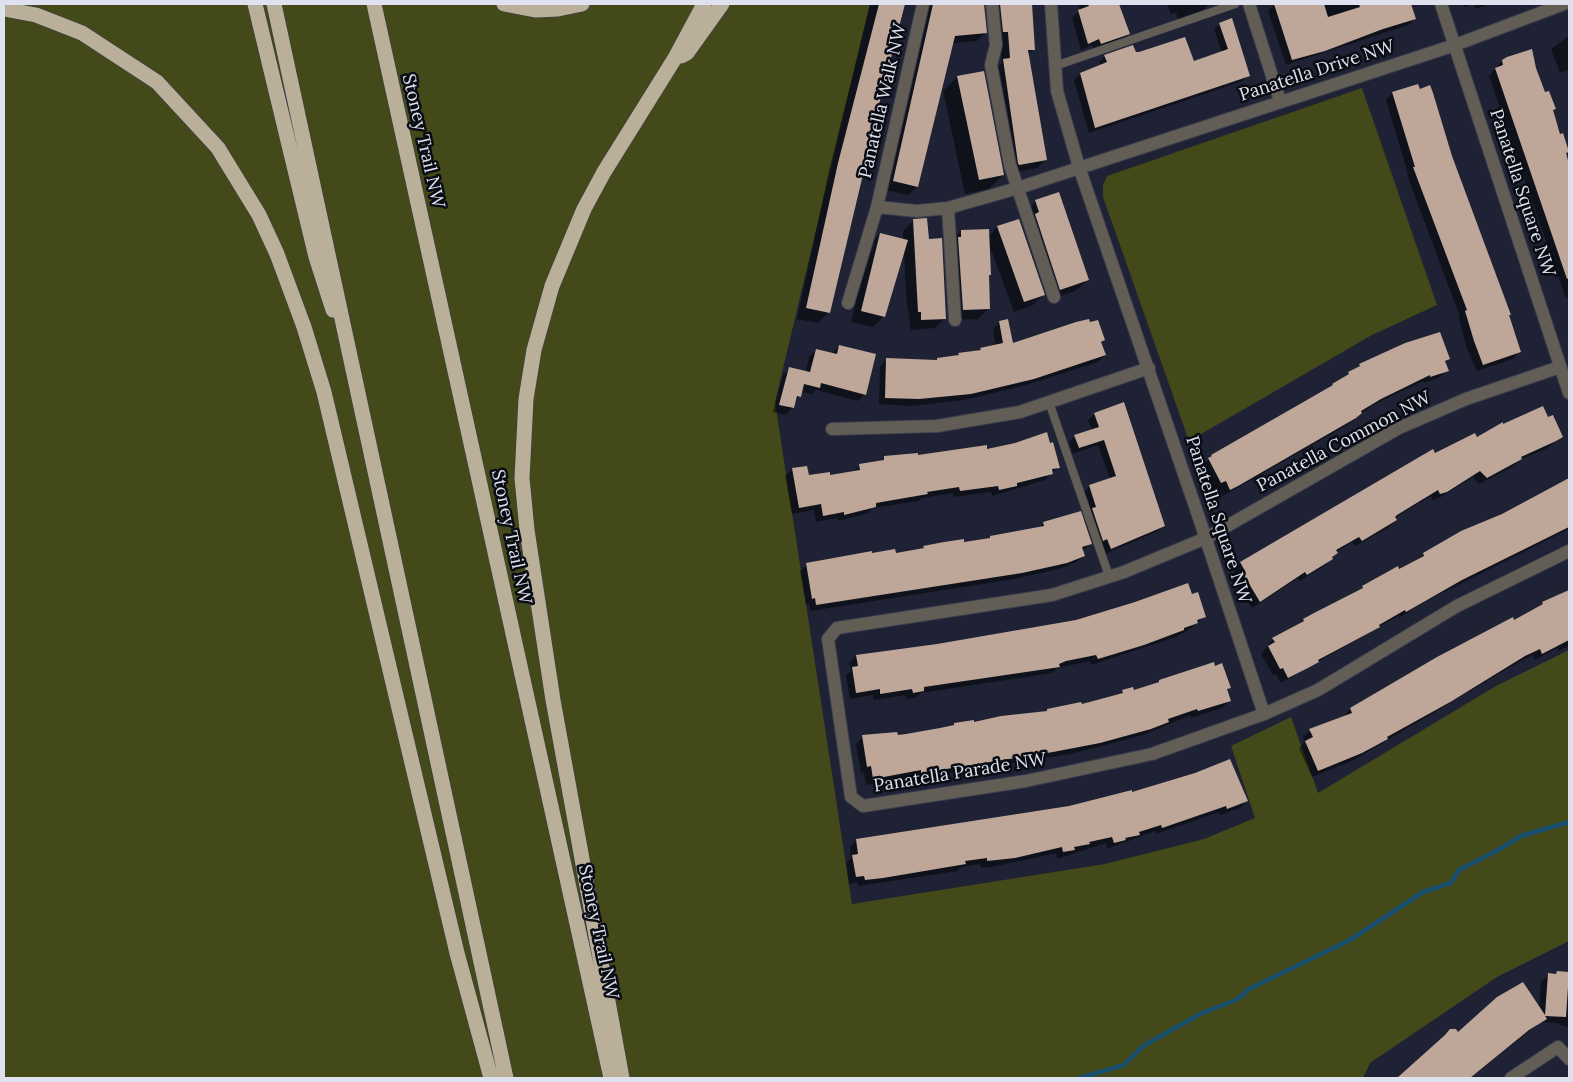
<!DOCTYPE html>
<html>
<head>
<meta charset="utf-8">
<style>
	body { margin:0 }
	#map { position:relative; width:1573px; height:1082px; overflow:hidden; background:#1e2234; font-family:Lora,serif }
	canvas { display:block }
	.frame { position:absolute; inset:0; border:5px solid #dfe2ee; pointer-events:none }
</style>
</head>
<body>
<div id="map">
<canvas width="1573" height="1082"></canvas>
<div class="frame"></div>
</div>
<script>
const ctx = document.querySelector('canvas').getContext('2d');
ctx.lineJoin = 'round';
function fill(path, color) { ctx.fillStyle = color; ctx.fill(path, 'evenodd'); }
const poly = rows => new Path2D(rows.map(r => 'M' + r).join(''));
function strokePath(path, color, width, dash) { ctx.strokeStyle = color; ctx.lineWidth = width; ctx.lineCap = dash ? 'butt' : 'round'; ctx.setLineDash(dash || []); ctx.stroke(path); }
function drawText(font, color, halo, rows, align = 'center') {
  ctx.font = font + ' Lora,serif'; ctx.lineWidth = 5; ctx.setLineDash([]); ctx.textBaseline = 'middle'; ctx.strokeStyle = halo; ctx.fillStyle = color; for (const [text, x, y, turn = 0] of rows) {
    ctx.save(); ctx.translate(x, y); ctx.rotate((+turn || 0) * Math.PI / 180); ctx.textAlign = isNaN(turn) ? turn : align; if (halo) ctx.strokeText(text, 0, 0); ctx.fillText(text, 0, 0); ctx.restore();
  }
}
const green = poly([
	[4,4,870,4,775,402,852,904,1105,864,1204,839,1255,818,1231,746,1291,717,1318,793,1496,686,1569,650,1569,941,1497,977,1370,1063,1363,1078,4,1078],
	[1362,88,1437,305,1372,335,1189,441,1103,197,1103,185,1107,176]
]);
const shadow = poly([
	[870,4,902,4,828,313,818,323,797,319,828,175],
	[933,4,983,4,985,33,977,41,952,43,917,187,908,195,885,190,926,11],
	[983,4,1029,4,1033,49,1028,55,1046,160,1037,168,1010,173,996,69,1002,63,1000,39,991,8],
	[1078,4,1119,4,1128,34,1121,41,1094,50,1092,45,1081,50,1072,18,1080,10],
	[1167,4,1209,4,1201,12,1178,20,1176,12,1171,14],
	[1274,4,1410,4,1415,19,1408,25,1286,65,1268,11],
	[1463,4,1473,4,1464,7],
	[1474,4,1490,4,1475,9],
	[1220,24,1249,75,1243,81,1089,133,1074,80,1080,74,1101,66,1099,62,1105,56,1135,53,1193,62,1222,53,1214,29],
	[1569,36,1569,70,1560,73,1551,49],
	[1531,51,1544,94,1554,109,1552,111,1568,152,1565,155,1569,167,1569,301,1568,297,1566,299,1489,76,1502,61],
	[957,77,1003,175,989,189,965,194,943,91],
	[1419,90,1461,185,1519,352,1513,359,1477,371,1467,349,1459,319,1460,317,1407,175,1408,174,1386,100,1392,93],
	[1036,201,1088,280,1077,290,1050,300,1025,212],
	[926,220,928,240,945,318,935,328,911,330,906,296,904,249,884,316,873,327,851,322,870,245,880,234,903,240,903,231,913,221],
	[1019,220,1043,295,1033,305,1014,312,989,244,988,309,978,319,952,320,950,242,961,231,988,237,997,227],
	[1000,322,1012,345,1090,324,1104,340,1101,343,1105,355,1098,362,1026,385,964,400,912,406,879,404,880,366,887,359,935,361,995,346,993,329],
	[839,346,865,394,858,401,816,390,812,394,801,392,792,408,786,415,773,412,783,375,790,369,806,372,809,357,816,350,832,353],
	[1449,359,1444,363,1447,370,1440,377,1424,383,1423,381,1373,405,1347,425,1223,496,1218,487,1214,489,1202,466,1212,456,1328,390,1360,365],
	[1095,414,1164,525,1158,531,1105,554,1084,492,1090,486,1110,479,1098,445,1073,454,1069,442,1075,436,1092,430,1088,420],
	[1547,419,1561,436,1548,448,1519,460,1514,466,1479,484,1473,477,1439,498,1433,500,1431,496,1394,518,1396,520,1389,527,1355,546,1352,542,1336,552,1324,566,1300,581,1298,578,1252,608,1236,580,1239,578,1234,570,1241,563,1434,455,1477,439,1503,425],
	[986,450,1058,467,1045,480,992,496,991,492,953,497,953,493,922,498,919,501,873,508,868,513,838,521,837,518,816,522,814,510,792,514,785,476,792,470,806,467,808,477,829,477,853,472,860,466,880,462,884,458],
	[1569,480,1569,529,1426,601,1399,618,1398,616,1281,683,1276,674,1273,675,1261,654,1273,639,1304,620,1356,594,1363,587,1399,571,1416,561,1424,554],
	[1044,523,1091,544,1082,551,1084,555,1077,562,1059,569,1014,579,810,611,809,604,806,605,800,571,807,565,871,554,895,554,921,550,924,547,988,539,990,537,1039,528],
	[1569,590,1568,646,1559,651,1557,648,1535,660,1533,655,1517,663,1354,760,1312,777,1299,748,1305,742,1303,737,1310,730,1344,717,1350,709,1438,658,1514,622],
	[1191,596,1204,616,1190,629,1176,637,1091,665,1090,661,1058,668,1052,673,921,693,916,698,907,699,905,695,874,700,873,695,850,699,846,675,851,671,849,663,856,656,937,645,1076,621],
	[1159,681,1229,687,1226,691,1229,701,1222,708,1191,718,1191,715,1143,735,1071,754,866,785,864,772,861,773,856,744,863,737,897,737,952,727,954,724,973,724,1081,706,1119,695,1123,692,1133,692,1156,684],
	[1247,801,1240,808,1220,815,1219,812,1156,834,1155,831,1107,849,1106,843,1057,859,1056,853,996,866,981,868,980,864,961,867,958,871,858,886,858,882,849,884,846,863,851,858,850,847,856,840],
	[1557,973,1569,976,1569,1028,1557,1023,1541,1022,1470,1078,1401,1078,1450,1030,1458,1034,1539,1009,1541,982,1548,975,1555,975]
]);
const stream = poly([
	[1079,1078,1124,1065,1143,1046,1200,1014,1238,999,1249,989,1350,940,1423,892,1451,883,1459,870,1498,850,1521,836,1569,822]
]);
const building = poly([
	[879,4,905,4,864,162,866,162,830,313,806,308,838,163],
	[933,4,984,4,987,33,955,36,918,187,893,181],
	[1000,4,1032,4,1035,50,1028,50,1047,160,1019,165,1018,163,1003,59,1010,58,1008,32,1003,32],
	[1088,4,1119,4,1130,34,1101,44,1099,39,1088,44,1078,10,1089,6],
	[1274,4,1324,4,1328,17,1360,7,1359,4,1411,4,1416,19,1383,29,1325,51,1292,60],
	[1232,18,1250,76,1095,128,1080,73,1107,62,1104,55,1133,45,1136,52,1139,52,1185,37,1194,61,1228,49,1219,23],
	[1532,49,1536,68,1545,92,1549,91,1556,109,1553,110,1560,134,1563,133,1569,152,1566,153,1569,164,1569,278,1567,279,1495,68,1503,65,1502,60,1507,57],
	[984,71,1004,175,979,180,957,76],
	[1418,84,1420,89,1430,85,1433,93,1452,156,1511,315,1509,315,1520,349,1521,352,1483,365,1474,341,1465,311,1467,310,1413,167,1415,167,1392,92],
	[1059,192,1089,280,1060,290,1035,214,1039,212,1035,200],
	[927,218,929,239,942,238,946,319,921,320,921,312,918,312,913,219],
	[1019,219,1045,295,1024,302,997,226],
	[989,229,991,275,989,275,990,309,963,310,958,237,961,237,961,230],
	[880,233,908,240,885,317,861,311],
	[1008,319,1013,343,1076,322,1089,319,1090,322,1098,320,1105,340,1101,342,1106,355,1034,379,971,394,919,399,885,398,886,358,937,360,937,358,959,355,958,353,981,350,980,348,1003,343,999,321],
	[1440,332,1450,359,1445,361,1449,371,1430,377,1430,375,1381,399,1361,411,1362,413,1356,418,1238,486,1230,490,1226,481,1221,483,1208,458,1212,456,1211,455,1333,385,1332,384,1349,374,1348,372,1360,366,1359,364,1405,343],
	[839,345,876,354,866,395,821,383,820,388,804,384,801,397,797,396,794,408,779,405,789,367,810,372,816,349,837,354],
	[1124,402,1165,526,1111,549,1107,539,1103,541,1092,508,1096,507,1089,485,1116,476,1104,440,1079,448,1074,435,1099,427,1094,413],
	[1543,406,1548,417,1553,415,1563,437,1556,441,1521,457,1522,459,1487,478,1480,471,1447,492,1440,494,1438,490,1397,515,1395,517,1397,520,1362,541,1359,537,1336,550,1338,553,1332,557,1333,559,1307,575,1305,572,1260,602,1242,572,1245,571,1240,562,1433,449,1435,453,1475,433,1477,437,1503,422,1503,424],
	[1047,432,1050,443,1053,442,1060,468,1052,469,1053,474,1017,483,1017,486,999,490,998,486,960,491,959,487,927,492,928,494,876,503,876,507,844,515,844,512,823,516,821,504,799,508,792,468,807,466,809,475,830,472,830,475,860,470,859,464,884,460,884,456,918,453,918,455,987,445,987,449,1015,443],
	[1569,478,1569,527,1462,580,1406,612,1405,610,1379,625,1380,627,1318,660,1319,662,1306,669,1288,678,1283,668,1280,669,1268,646,1275,642,1272,638,1304,621,1303,619,1314,613,1363,588,1362,586,1398,566,1399,569,1424,556,1423,553,1461,531,1502,514],
	[1081,511,1092,544,1082,547,1085,556,1067,563,1022,573,816,605,815,598,812,599,806,563,872,551,872,553,895,549,896,553,924,548,923,546,944,542,964,539,964,542,990,538,990,536,1044,526,1043,522],
	[1188,583,1192,594,1198,592,1206,617,1197,620,1198,623,1184,628,1184,630,1144,645,1098,659,1096,655,1066,661,1059,664,1060,667,924,687,924,691,913,693,912,689,880,694,880,689,856,693,852,667,858,666,856,655,937,644,1076,620,1135,602],
	[1569,590,1569,640,1542,654,1540,649,1525,656,1452,701,1387,737,1388,739,1362,753,1318,771,1305,741,1313,737,1309,729,1352,713,1350,708,1437,657,1513,617,1514,620,1543,604,1542,602],
	[1214,662,1215,666,1222,663,1231,688,1227,689,1231,701,1198,711,1197,709,1168,719,1169,722,1151,729,1100,743,1053,752,921,773,921,770,873,779,871,766,867,767,862,735,897,732,898,735,906,734,940,728,954,725,954,723,974,720,974,722,1001,716,1047,711,1047,709,1081,702,1082,704,1123,693,1122,690,1133,687,1134,690,1159,682,1159,680],
	[1230,759,1248,801,1227,809,1226,806,1162,828,1161,825,1139,832,1140,835,1125,838,1126,840,1114,843,1112,837,1089,842,1090,844,1074,847,1075,850,1063,852,1062,847,1015,858,987,861,987,858,965,861,966,864,883,878,865,880,864,876,856,877,852,855,858,854,856,839,1069,806,1132,790,1132,792,1195,773],
	[1557,971,1569,972,1566,1017,1545,1016,1547,1019,1529,1030,1470,1078,1397,1078,1445,1035,1450,1029,1456,1029,1458,1032,1497,997,1523,982,1545,1015,1548,973,1556,974]
]);
const lane = poly([
	[1055,66,1235,4],
	[1049,402,1109,576]
]);
const street = poly([
	[992,4,996,45,991,65,1010,165,1054,297],
	[1051,4,1057,91,1079,167,1199,518,1264,714,1318,690,1457,606,1569,551],
	[1249,4,1280,101],
	[1441,4,1569,393],
	[877,207,917,211,948,208,1018,188,1455,45,1564,4],
	[948,208,955,320],
	[848,303,877,207,923,4],
	[832,429,937,426,1020,412,1149,368],
	[1264,714,1152,754,1026,781,863,806,851,797,828,639,837,628,1052,595,1124,572,1206,538,1399,428,1466,399,1560,367],
	[1511,1078,1558,1047,1569,1059]
]);
const highway = poly([
	[255,4,316,257,333,310],
	[274,4,506,1078],
	[374,4,611,1078],
	[504,4,535,10,558,9,582,4],
	[4,9,36,15,82,33,157,82,218,148,259,215,277,254,304,327,324,392,457,953,491,1078],
	[681,56,687,53,722,4],
	[622,1078,553,700,527,530,522,478,526,399,534,350,552,286,584,209,604,172,675,58,704,4]
]);
const streetNames = [
	["Panatella Drive NW",1317,71,-18],
	["Panatella Walk NW",883,101,-77],
	["Stoney Trail NW",423,141,77],
	["Panatella Square NW",1522,193,72],
	["Panatella Common NW",1344,442,-28],
	["Panatella Square NW",1218,520,72],
	["Stoney Trail NW",511,537,78],
	["Panatella Parade NW",960,773,-9],
	["Stoney Trail NW",598,932,78]
];
fill(green, '#44491a');
fill(shadow, '#0007');
strokePath(stream, '#174e6e', 4.5);
fill(building, '#bea799');
strokePath(lane, '#393d4e', 9);
strokePath(street, '#393d4e', 14);
strokePath(highway, '#393d4e', 16);
strokePath(lane, '#625e55', 8);
strokePath(street, '#625e55', 12);
strokePath(highway, '#bab099', 15);
drawText('18px', '#dfe2ee', '#0a0c14', streetNames);
</script>
</body>
</html>
